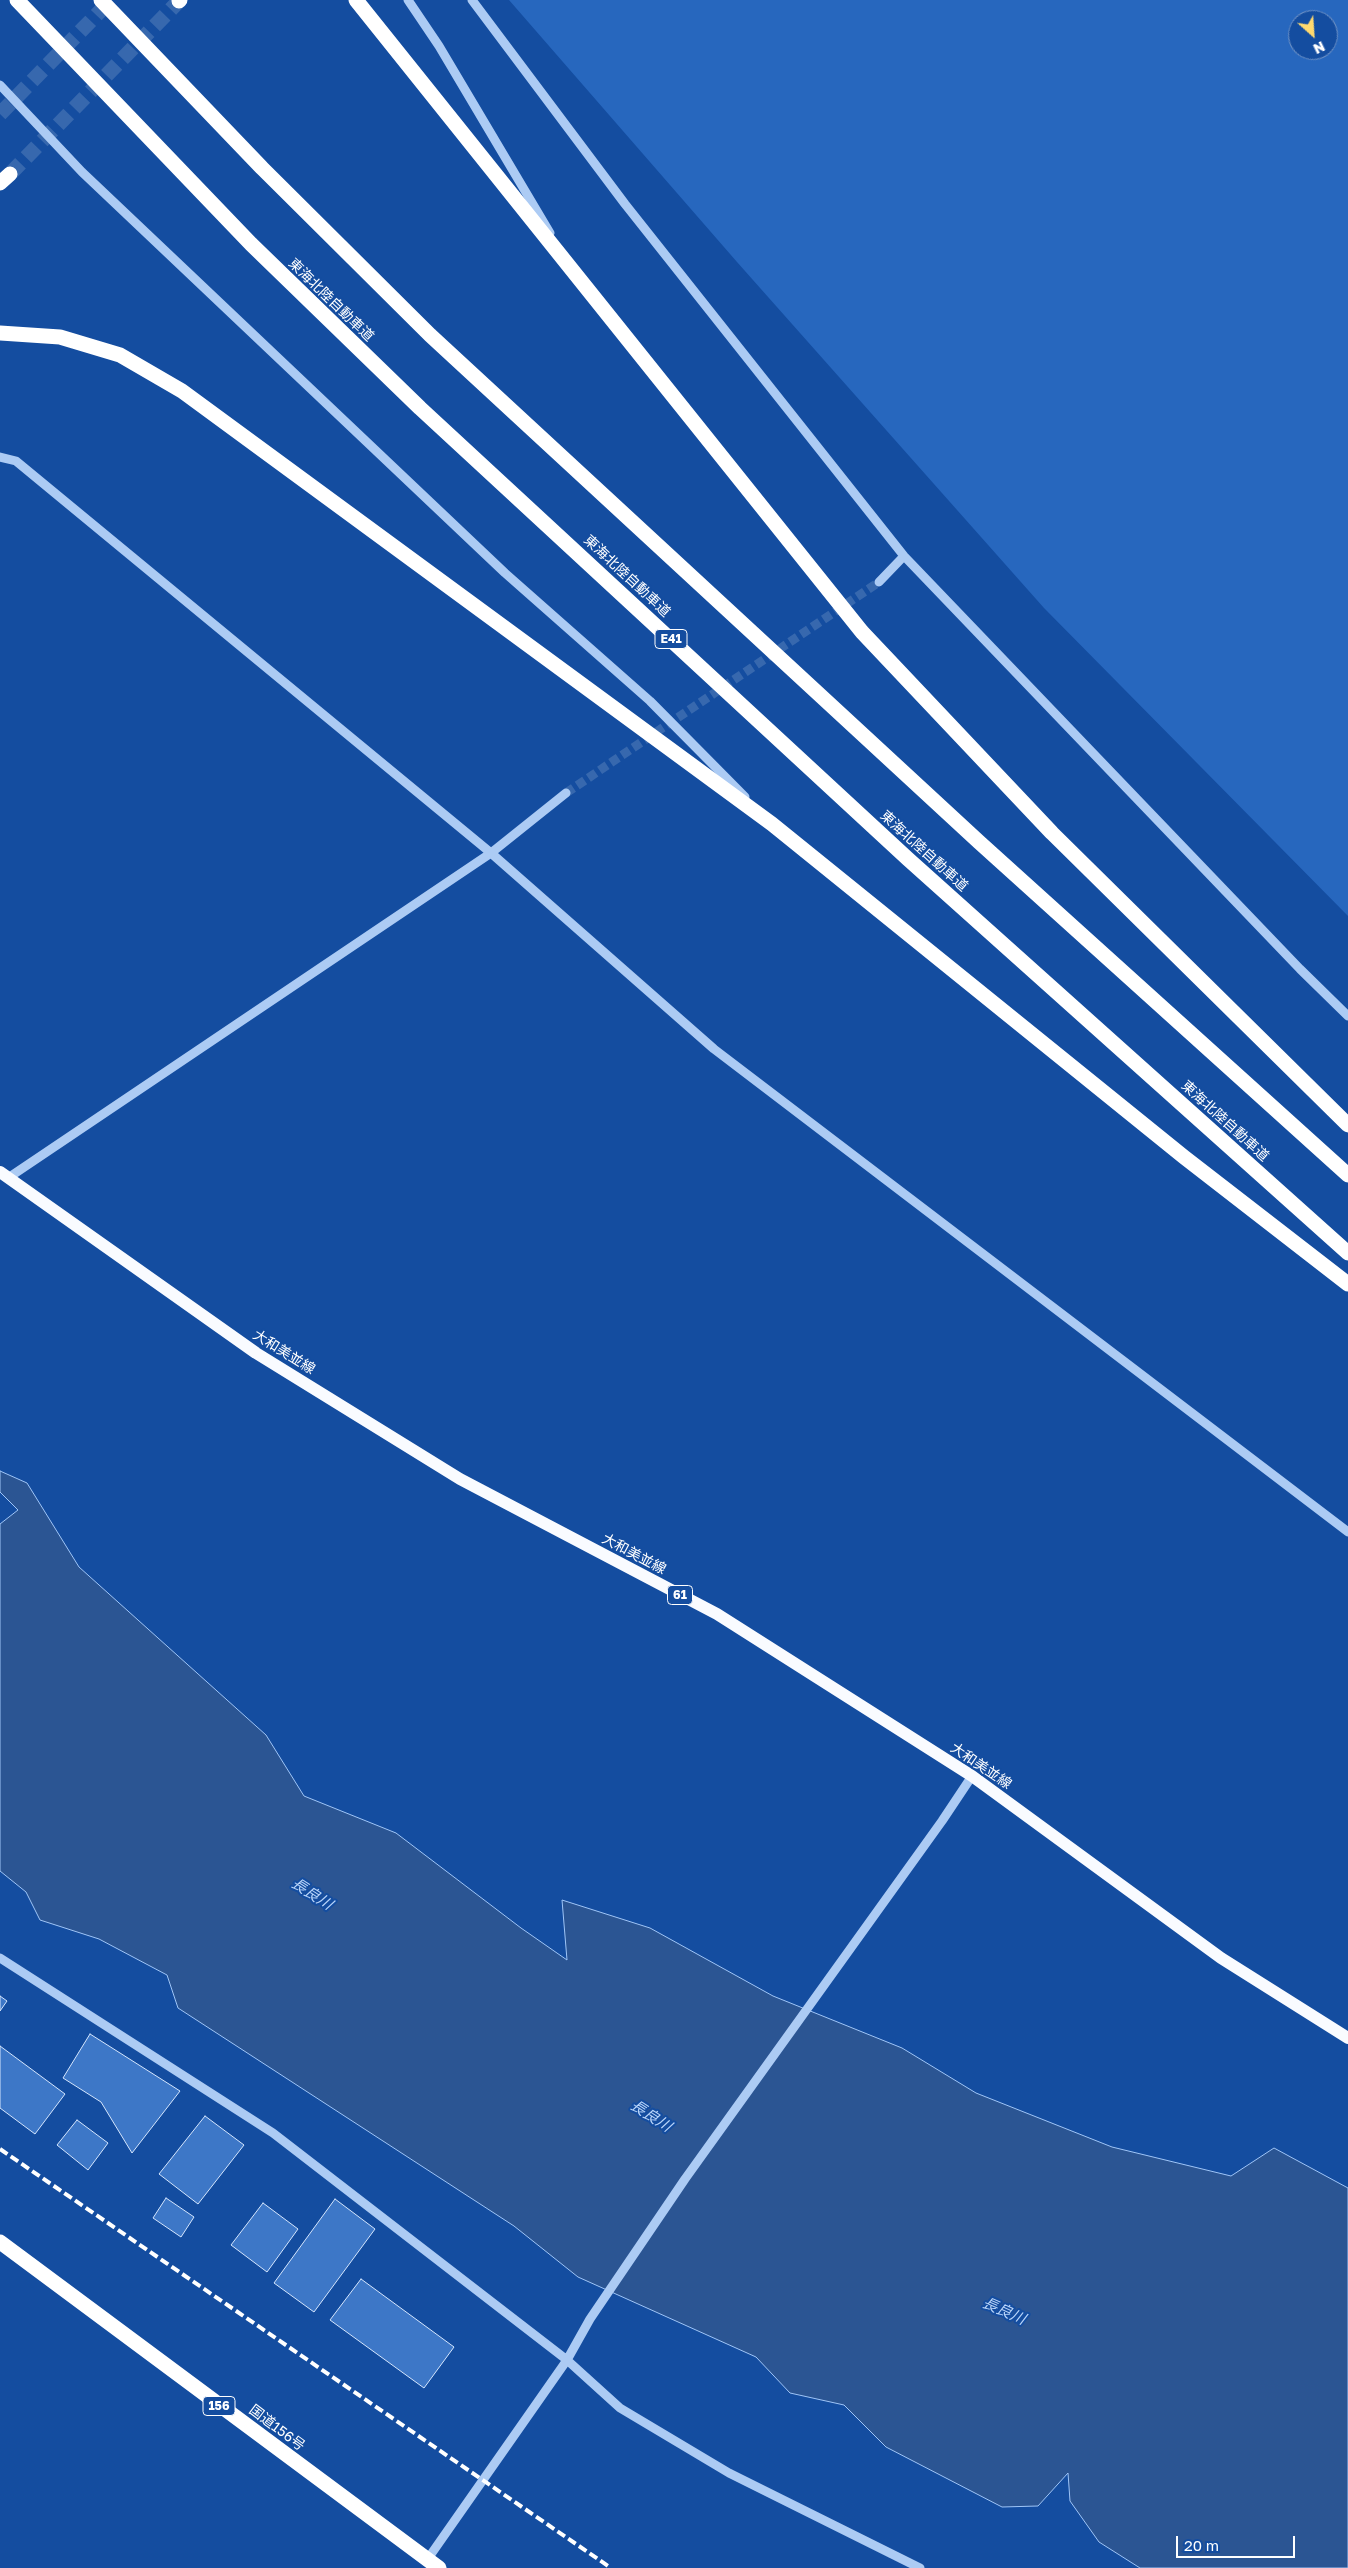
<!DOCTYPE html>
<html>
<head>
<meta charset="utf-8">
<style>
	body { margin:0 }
	#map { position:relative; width:1348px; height:2568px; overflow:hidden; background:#144da0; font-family:"Golos Text",sans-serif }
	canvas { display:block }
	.north { position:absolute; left:1288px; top:10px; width:50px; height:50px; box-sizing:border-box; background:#144da0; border:1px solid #7294c6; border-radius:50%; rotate:154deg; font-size:14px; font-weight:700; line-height:20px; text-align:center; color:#fff }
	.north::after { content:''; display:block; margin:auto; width:18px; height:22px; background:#ffd96f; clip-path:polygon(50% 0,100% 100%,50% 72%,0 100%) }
	.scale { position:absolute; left:1176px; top:2536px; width:119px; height:22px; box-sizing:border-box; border:2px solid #fff; border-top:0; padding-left:6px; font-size:15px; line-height:18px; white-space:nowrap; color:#fff; -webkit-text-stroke:4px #144da0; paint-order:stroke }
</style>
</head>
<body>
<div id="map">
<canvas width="1348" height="2568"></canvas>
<div class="north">N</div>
<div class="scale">20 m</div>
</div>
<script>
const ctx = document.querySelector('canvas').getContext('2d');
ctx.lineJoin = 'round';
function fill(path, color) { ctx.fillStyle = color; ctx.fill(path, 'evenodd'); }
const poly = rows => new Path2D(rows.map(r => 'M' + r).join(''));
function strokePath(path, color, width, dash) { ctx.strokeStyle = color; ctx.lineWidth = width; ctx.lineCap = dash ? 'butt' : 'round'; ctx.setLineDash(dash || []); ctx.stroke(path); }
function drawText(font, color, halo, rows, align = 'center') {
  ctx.font = font + ' "Golos Text","Noto Sans JP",sans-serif'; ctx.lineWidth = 4; ctx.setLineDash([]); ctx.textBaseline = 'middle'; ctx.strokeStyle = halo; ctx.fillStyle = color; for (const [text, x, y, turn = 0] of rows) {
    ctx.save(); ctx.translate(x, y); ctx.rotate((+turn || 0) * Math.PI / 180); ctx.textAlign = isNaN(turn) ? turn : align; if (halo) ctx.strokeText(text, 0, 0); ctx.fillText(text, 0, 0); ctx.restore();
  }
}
const green = poly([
	[509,0,1348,0,1348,916,1044,608,737,262],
	[1298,20,1328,20,1328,50,1298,50]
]);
const water = poly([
	[0,1471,27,1483,79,1567,266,1735,304,1796,396,1833,521,1928,567,1960,562,1900,650,1928,773,1996,902,2048,976,2093,1112,2147,1231,2176,1274,2148,1348,2188,1348,2568,1140,2568,1099,2542,1070,2501,1068,2473,1038,2506,1002,2507,886,2447,844,2405,790,2393,756,2357,578,2277,514,2226,178,2008,167,1975,99,1939,40,1920,26,1892,0,1871,0,1524,18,1510,0,1492,0,1471]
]);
const building = poly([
	[0,1996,7,2001,0,2011,0,1996],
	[90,2034,180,2091,132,2153,101,2102,63,2078,90,2034],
	[0,2046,65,2094,35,2134,0,2108,0,2046],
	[205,2116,244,2145,198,2204,159,2174,205,2116],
	[77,2120,108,2143,88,2170,57,2145,77,2120],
	[166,2198,194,2217,181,2237,153,2218,166,2198],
	[335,2199,375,2229,314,2312,274,2283,335,2199],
	[263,2203,298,2229,267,2272,231,2245,263,2203],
	[361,2279,454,2347,424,2388,330,2320,361,2279]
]);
const minorTunnel = poly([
	[566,793,879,582]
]);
const highwayTunnel = poly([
	[0,114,111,0],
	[10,174,179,1]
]);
const minor = poly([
	[408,0,439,46,550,233],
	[472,0,625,204,904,556,1300,969,1348,1016],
	[0,85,82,172,505,573,650,701,745,797],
	[0,457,16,461,491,853,714,1049,1348,1532],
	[879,582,904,556],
	[8,1178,491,853,566,793],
	[0,1958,273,2133,567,2360,620,2408,729,2473,920,2568],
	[427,2560,567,2360,590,2319,685,2179,942,1821,972,1776]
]);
const major = poly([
	[0,1172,256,1353,460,1479,717,1614,972,1776,1221,1958,1348,2038]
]);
const highway = poly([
	[17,0,251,244,420,408,908,859,1348,1253],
	[101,0,262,168,430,335,979,842,1348,1175],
	[356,0,862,632,1052,833,1348,1125],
	[179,1,180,0],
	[0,183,10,174],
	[0,333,60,337,120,355,182,391,772,824,1184,1157,1348,1284],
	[0,2242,439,2568]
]);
const rail = poly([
	[0,2149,611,2568]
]);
const shields = [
	[671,639,32],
	[680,1595,25],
	[219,2406,32]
];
const shieldNames = [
	["E41",671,639],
	["61",680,1595],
	["156",219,2406]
];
const streetNames = [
	["東海北陸自動車道",331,300,44],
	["東海北陸自動車道",627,576,43],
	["東海北陸自動車道",924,851,42],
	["東海北陸自動車道",1225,1121,42],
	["大和美並線",284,1352,32],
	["大和美並線",634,1554,28],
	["大和美並線",981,1766,34],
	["国道156号",277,2428,37]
];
const waterNames = [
	["長良川",312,1894,33],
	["長良川",651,2116,33],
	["長良川",1004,2311,24]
];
fill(green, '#2767be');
fill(water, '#2b5593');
strokePath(water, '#9fc5f7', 1);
fill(building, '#3d77c7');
strokePath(building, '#d5e6fd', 1);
strokePath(minorTunnel, '#3768ae', 9, [9, 4.5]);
strokePath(highwayTunnel, '#3768ae', 15, [15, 8]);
strokePath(minor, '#accbf4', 9);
strokePath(major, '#f9fbff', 12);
strokePath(highway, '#fff', 15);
strokePath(rail, '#fff', 4, [9, 4]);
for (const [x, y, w] of shields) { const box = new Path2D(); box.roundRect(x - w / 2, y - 9.5, w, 19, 4); ctx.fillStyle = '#144da0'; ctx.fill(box); strokePath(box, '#fff', 1); }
drawText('bold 12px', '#fff', null, shieldNames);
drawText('14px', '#fff', '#144da0', streetNames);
drawText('italic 15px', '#b9d5fa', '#144da0', waterNames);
</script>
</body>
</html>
